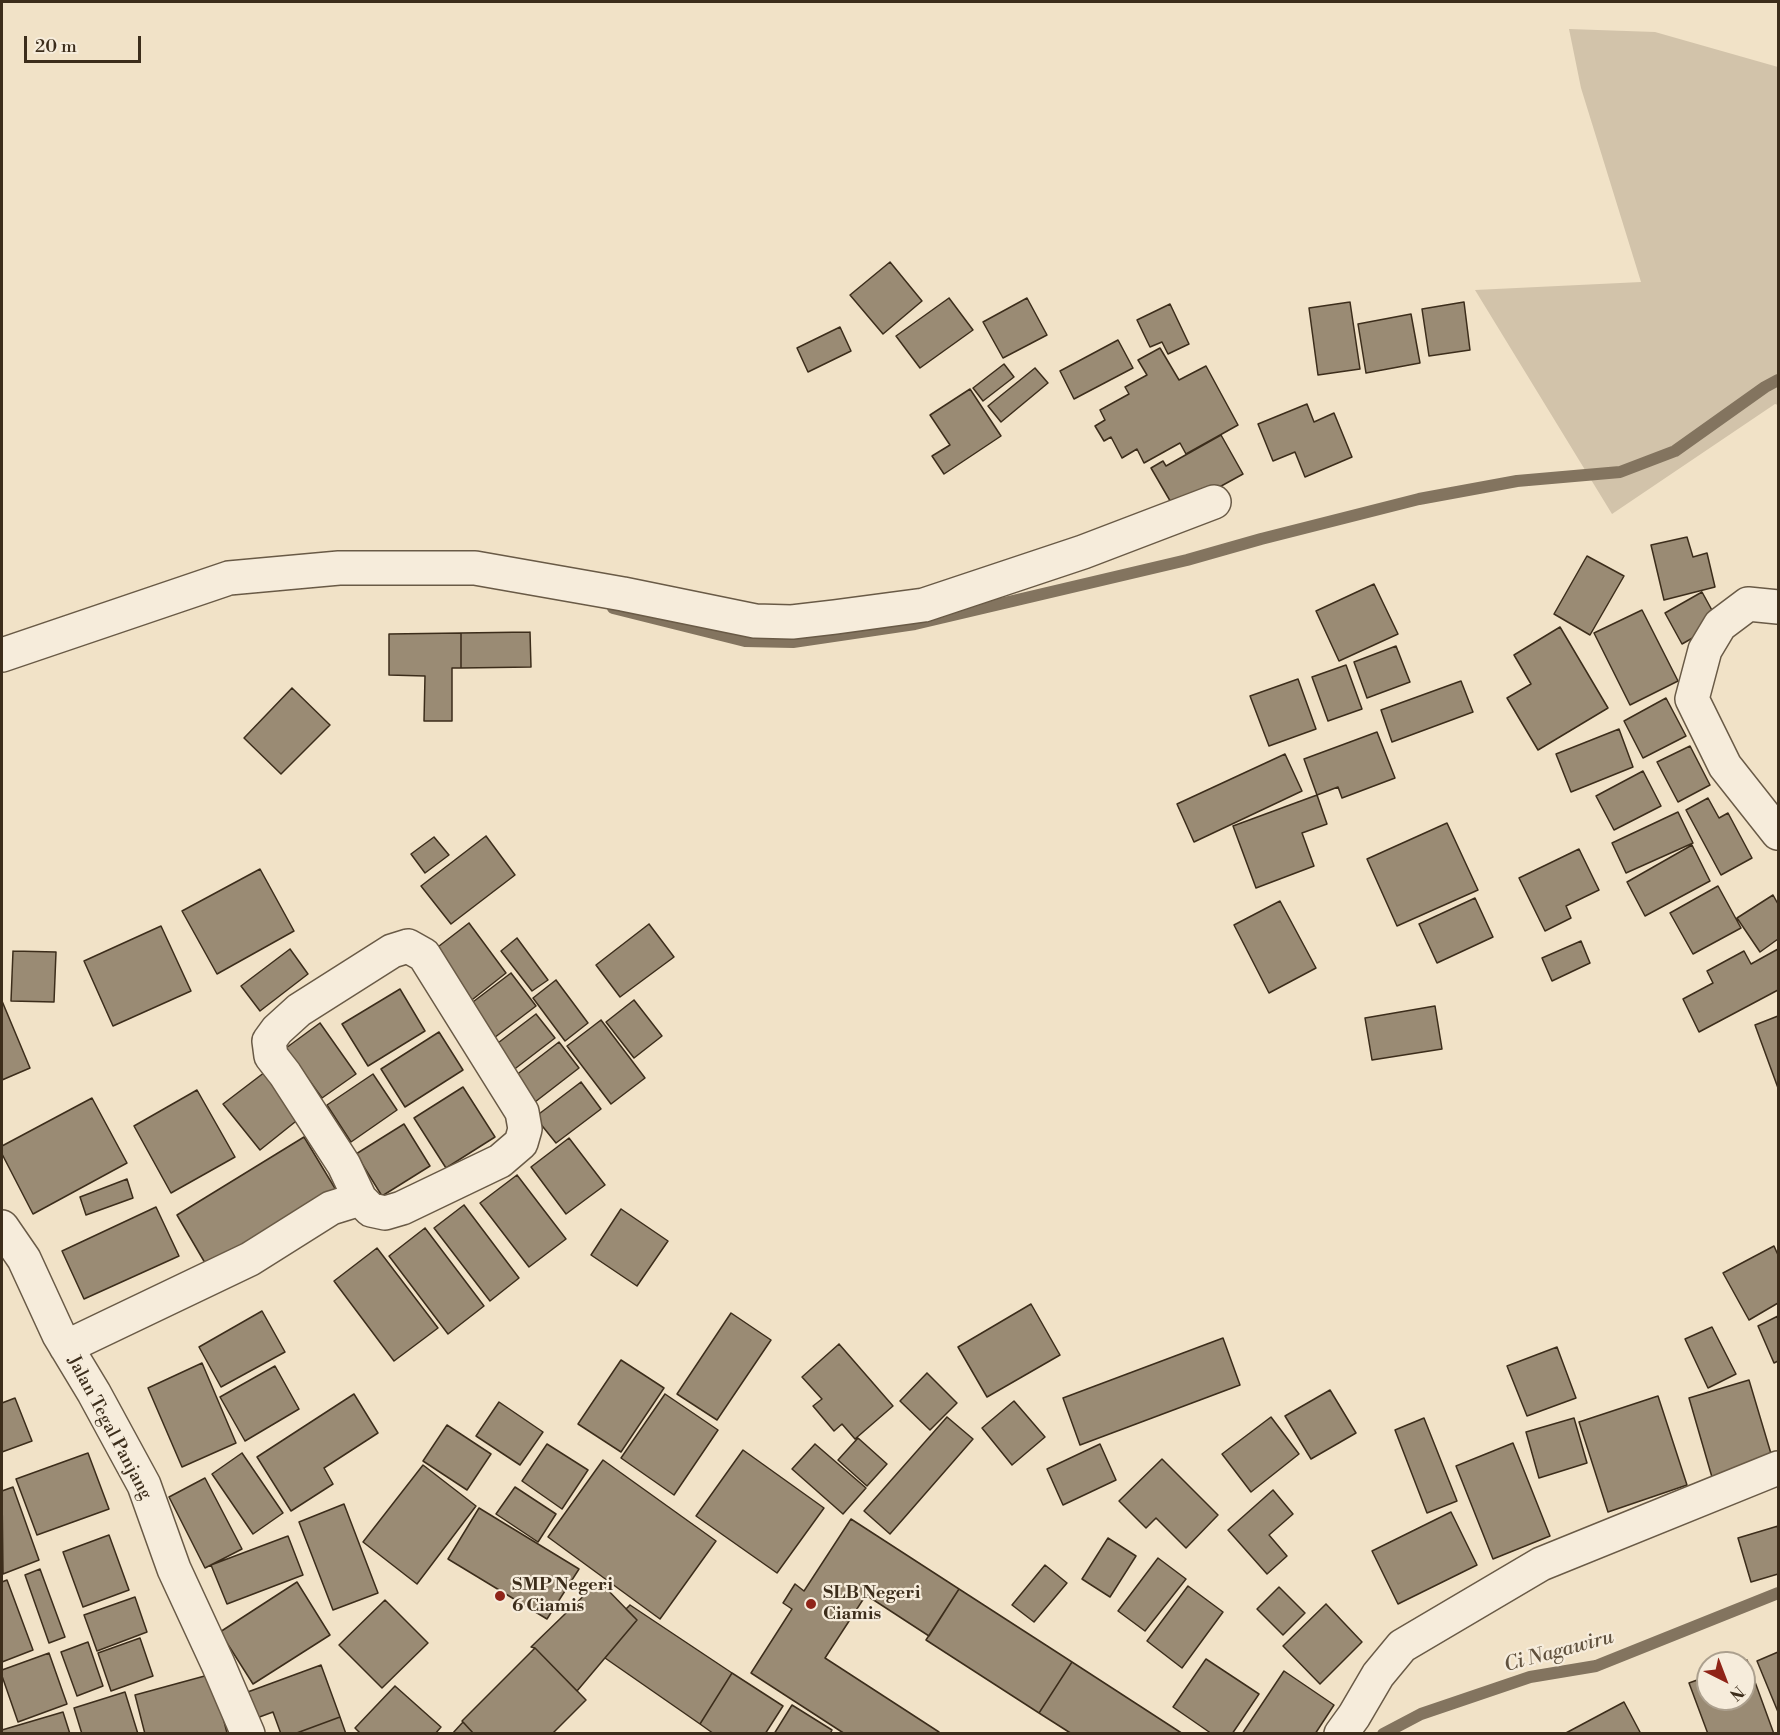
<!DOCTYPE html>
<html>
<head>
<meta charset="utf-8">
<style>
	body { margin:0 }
	#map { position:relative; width:1780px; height:1735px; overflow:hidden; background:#f1e2c7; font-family:"Libre Bodoni",serif }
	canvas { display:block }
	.frame { position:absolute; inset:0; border:3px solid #3c2d1b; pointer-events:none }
	.north { position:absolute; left:1696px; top:1651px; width:60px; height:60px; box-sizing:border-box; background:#f6ecdb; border:2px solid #aca08e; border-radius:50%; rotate:138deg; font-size:16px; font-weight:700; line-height:24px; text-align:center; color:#3c2d1b }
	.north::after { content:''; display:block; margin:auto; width:21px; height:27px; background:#8f2418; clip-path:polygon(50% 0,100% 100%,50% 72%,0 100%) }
	.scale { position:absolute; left:24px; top:36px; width:117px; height:27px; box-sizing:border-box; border:3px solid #3c2d1b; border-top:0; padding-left:8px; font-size:18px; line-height:21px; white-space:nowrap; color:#3c2d1b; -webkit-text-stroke:4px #f6ecdb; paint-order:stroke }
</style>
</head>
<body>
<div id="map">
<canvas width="1780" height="1735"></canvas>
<div class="frame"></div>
<div class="north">N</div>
<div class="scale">20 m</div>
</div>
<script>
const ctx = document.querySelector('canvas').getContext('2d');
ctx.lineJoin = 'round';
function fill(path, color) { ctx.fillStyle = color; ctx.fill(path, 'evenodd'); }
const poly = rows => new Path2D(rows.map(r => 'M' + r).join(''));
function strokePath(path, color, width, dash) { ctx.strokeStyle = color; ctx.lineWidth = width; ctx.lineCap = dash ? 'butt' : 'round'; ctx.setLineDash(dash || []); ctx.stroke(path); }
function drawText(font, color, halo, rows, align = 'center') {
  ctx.font = font + ' "Libre Bodoni",serif'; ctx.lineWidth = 4.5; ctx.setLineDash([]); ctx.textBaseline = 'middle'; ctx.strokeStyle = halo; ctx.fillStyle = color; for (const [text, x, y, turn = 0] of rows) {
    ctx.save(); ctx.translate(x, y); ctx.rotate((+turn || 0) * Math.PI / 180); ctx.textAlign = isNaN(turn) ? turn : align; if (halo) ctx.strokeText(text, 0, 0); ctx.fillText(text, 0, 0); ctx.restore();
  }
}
const green = poly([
	[1569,29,1655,32,1778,67,1778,405,1775,404,1612,514,1475,290,1641,282,1581,88]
]);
const stream = poly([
	[613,608,745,641,793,642,915,624,1187,560,1261,539,1419,499,1517,481,1620,472,1675,451,1765,387,1778,380],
	[1383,1734,1421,1714,1530,1677,1596,1666,1778,1593]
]);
const building = poly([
	[890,262,922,301,883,334,850,295,890,262],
	[949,298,973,330,920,368,896,336,949,298],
	[1027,298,1047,335,1003,358,983,322,1027,298],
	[1350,302,1360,369,1318,375,1309,308,1350,302],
	[1464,302,1470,350,1429,356,1422,309,1464,302],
	[1170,304,1189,344,1168,354,1162,342,1150,347,1137,320,1170,304],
	[1411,314,1420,363,1366,373,1358,324,1411,314],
	[840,327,851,351,808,372,797,348,840,327],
	[1118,340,1133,368,1074,399,1060,371,1118,340],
	[1160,348,1179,380,1206,366,1238,425,1186,454,1180,443,1144,463,1137,449,1122,458,1111,437,1104,441,1095,426,1105,420,1100,410,1129,394,1125,387,1147,375,1138,360,1160,348],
	[1004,364,1014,377,983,401,973,388,1004,364],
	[1035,368,1048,383,1001,422,988,406,1035,368],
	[970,389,1001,436,944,474,932,456,950,445,930,415,970,389],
	[1307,404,1314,422,1334,413,1352,457,1305,477,1295,452,1273,461,1258,424,1307,404],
	[1221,435,1243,474,1176,511,1151,468,1163,461,1166,466,1221,435],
	[1687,537,1693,557,1707,553,1715,587,1664,600,1651,545,1687,537],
	[1587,556,1624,576,1590,635,1554,614,1587,556],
	[1374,584,1398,634,1339,661,1316,611,1374,584],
	[1702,592,1719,623,1682,644,1665,613,1702,592],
	[1642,610,1678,681,1630,705,1594,633,1642,610],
	[1560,627,1608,708,1538,750,1507,698,1531,684,1514,655,1560,627],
	[530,632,531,667,461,668,461,633,530,632],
	[461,633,461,668,452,668,452,721,424,721,425,676,389,675,389,634,461,633],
	[1396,646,1410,682,1367,698,1354,662,1396,646],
	[1346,665,1362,709,1328,721,1312,677,1346,665],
	[1298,679,1316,729,1269,746,1250,696,1298,679],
	[1461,681,1473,712,1392,742,1381,710,1461,681],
	[292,688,330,725,281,774,244,738,292,688],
	[1666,698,1686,736,1643,758,1624,721,1666,698],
	[1619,729,1633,767,1571,792,1556,754,1619,729],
	[1377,732,1395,778,1342,798,1338,787,1317,795,1304,759,1377,732],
	[1690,746,1710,785,1678,802,1657,762,1690,746],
	[1285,754,1302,791,1194,842,1177,804,1285,754],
	[1643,771,1661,806,1614,830,1596,796,1643,771],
	[1317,795,1327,824,1302,833,1314,866,1256,888,1233,826,1317,795],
	[1708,798,1719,818,1728,813,1752,858,1721,875,1686,810,1708,798],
	[1678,812,1693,843,1626,873,1612,843,1678,812],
	[1447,823,1478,890,1397,926,1367,859,1447,823],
	[486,836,515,875,451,924,421,886,486,836],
	[434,837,449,855,425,873,411,854,434,837],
	[1692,845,1710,881,1645,916,1627,882,1692,845],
	[1579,849,1599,890,1566,906,1571,918,1545,931,1519,878,1579,849],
	[260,869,294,931,217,974,182,911,260,869],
	[1718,886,1741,928,1693,954,1670,913,1718,886],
	[1773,895,1778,904,1778,939,1760,952,1737,918,1773,895],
	[1475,898,1493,937,1437,963,1419,924,1475,898],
	[1280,901,1316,968,1269,993,1234,925,1280,901],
	[469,923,506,973,468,1003,430,953,469,923],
	[649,924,674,957,620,997,596,965,649,924],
	[161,926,191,991,113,1026,84,961,161,926],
	[517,938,548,980,532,991,501,951,517,938],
	[1581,941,1590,963,1552,981,1542,958,1581,941],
	[290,949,308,974,260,1011,241,986,290,949],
	[1778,949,1778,990,1699,1032,1683,999,1713,983,1707,971,1744,951,1751,964,1778,949],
	[13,951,56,952,54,1002,11,1001,13,951],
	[511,973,536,1006,490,1041,465,1008,511,973],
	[556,980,588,1023,565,1041,533,998,556,980],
	[400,989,425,1031,368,1066,342,1024,400,989],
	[634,1000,662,1036,634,1058,606,1022,634,1000],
	[2,1001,30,1068,2,1080,2,1001],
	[1435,1006,1442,1049,1372,1060,1365,1018,1435,1006],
	[536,1014,555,1038,512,1071,494,1046,536,1014],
	[1778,1016,1778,1088,1755,1025,1778,1016],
	[601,1020,645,1078,611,1104,567,1046,601,1020],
	[320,1023,356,1074,322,1098,286,1048,320,1023],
	[439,1032,463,1070,405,1107,381,1069,439,1032],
	[559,1042,579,1068,535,1102,515,1076,559,1042],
	[265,1072,300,1118,260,1150,223,1104,265,1072],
	[373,1074,397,1110,351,1142,327,1105,373,1074],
	[581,1082,601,1109,556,1143,535,1117,581,1082],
	[463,1087,495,1137,446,1168,414,1118,463,1087],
	[197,1090,235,1157,171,1193,134,1126,197,1090],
	[92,1098,127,1163,33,1214,2,1154,2,1146,92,1098],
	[404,1124,430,1166,382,1196,356,1154,404,1124],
	[304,1137,336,1190,208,1268,177,1215,304,1137],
	[569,1138,605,1185,566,1214,531,1167,569,1138],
	[517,1175,566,1239,529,1267,480,1203,517,1175],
	[127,1179,133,1198,86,1215,80,1197,127,1179],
	[464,1205,519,1278,490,1301,434,1228,464,1205],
	[156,1207,179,1256,84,1299,62,1251,156,1207],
	[621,1209,668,1241,637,1286,591,1255,621,1209],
	[425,1228,484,1306,448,1334,389,1256,425,1228],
	[1774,1246,1778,1255,1778,1303,1749,1320,1723,1273,1774,1246],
	[377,1248,438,1328,394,1361,334,1281,377,1248],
	[1031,1304,1060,1355,987,1397,958,1347,1031,1304],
	[262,1311,285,1352,221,1387,199,1347,262,1311],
	[731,1313,771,1340,717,1420,677,1394,731,1313],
	[1778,1316,1778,1361,1774,1363,1758,1326,1778,1316],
	[1712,1327,1736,1374,1708,1388,1685,1339,1712,1327],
	[1223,1338,1240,1385,1080,1445,1063,1398,1223,1338],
	[839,1344,893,1406,855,1439,842,1424,834,1431,813,1406,822,1399,802,1377,839,1344],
	[1557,1347,1576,1398,1527,1416,1507,1366,1557,1347],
	[621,1360,664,1388,621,1452,578,1424,621,1360],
	[202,1363,236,1443,182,1467,148,1388,202,1363],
	[275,1366,299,1409,245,1441,220,1397,275,1366],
	[927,1373,957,1403,930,1430,900,1401,927,1373],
	[1749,1380,1775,1467,1714,1484,1689,1398,1749,1380],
	[1330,1390,1356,1433,1311,1459,1285,1416,1330,1390],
	[354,1394,378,1433,324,1468,333,1484,291,1511,257,1457,354,1394],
	[665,1394,718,1430,674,1495,621,1458,665,1394],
	[1658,1396,1687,1485,1608,1512,1579,1422,1658,1396],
	[15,1398,32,1441,2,1452,2,1403,15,1398],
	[1014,1401,1045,1437,1012,1465,982,1428,1014,1401],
	[499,1402,543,1432,520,1465,476,1436,499,1402],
	[947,1417,973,1439,890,1534,864,1511,947,1417],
	[1271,1417,1299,1454,1251,1492,1222,1454,1271,1417],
	[1424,1418,1457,1501,1427,1513,1395,1430,1424,1418],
	[1574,1418,1587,1463,1539,1478,1526,1432,1574,1418],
	[447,1425,491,1454,467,1490,423,1461,447,1425],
	[858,1438,887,1464,867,1486,838,1460,858,1438],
	[1513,1443,1550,1536,1493,1559,1456,1466,1513,1443],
	[547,1444,588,1470,562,1509,522,1481,547,1444],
	[815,1444,866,1488,843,1514,792,1469,815,1444],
	[1100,1444,1116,1480,1063,1505,1047,1469,1100,1444],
	[743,1450,824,1508,777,1573,696,1516,743,1450],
	[88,1453,109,1509,37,1535,16,1479,88,1453],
	[242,1453,283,1513,253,1534,212,1474,242,1453],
	[1162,1459,1218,1515,1186,1548,1156,1518,1146,1528,1119,1501,1162,1459],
	[603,1460,716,1541,660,1619,548,1537,603,1460],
	[423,1465,476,1506,417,1584,363,1542,423,1465],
	[205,1478,242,1549,205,1568,169,1497,205,1478],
	[13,1487,39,1560,3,1574,2,1491,13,1487],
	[515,1487,556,1514,538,1542,496,1514,515,1487],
	[1273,1490,1293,1514,1269,1535,1287,1556,1267,1574,1228,1530,1273,1490],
	[344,1504,378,1593,333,1610,299,1522,344,1504],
	[479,1508,579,1569,547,1619,448,1559,479,1508],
	[1451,1512,1477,1565,1398,1604,1372,1551,1451,1512],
	[851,1519,959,1589,929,1636,866,1595,825,1658,939,1732,938,1734,845,1734,751,1673,792,1609,783,1603,795,1584,804,1591,851,1519],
	[1778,1526,1778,1574,1751,1582,1738,1538,1778,1526],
	[109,1535,129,1590,83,1607,63,1552,109,1535],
	[288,1536,303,1575,227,1604,211,1565,288,1536],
	[1108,1538,1136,1556,1110,1597,1082,1579,1108,1538],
	[1158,1558,1186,1579,1145,1631,1118,1611,1158,1558],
	[1045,1565,1067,1583,1034,1622,1012,1605,1045,1565],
	[40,1569,65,1637,49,1643,25,1575,40,1569],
	[7,1580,33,1650,2,1662,2,1582,7,1580],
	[599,1581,637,1620,577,1691,535,1648,531,1647,599,1581],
	[297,1582,330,1635,253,1684,220,1632,297,1582],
	[1188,1586,1223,1612,1182,1668,1147,1641,1188,1586],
	[1279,1587,1305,1613,1283,1635,1257,1609,1279,1587],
	[959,1589,1072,1662,1039,1713,926,1640,959,1589],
	[135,1597,147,1632,97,1651,84,1615,135,1597],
	[385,1600,428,1643,382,1688,339,1645,385,1600],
	[1326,1604,1362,1642,1320,1684,1283,1646,1326,1604],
	[630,1605,732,1673,700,1724,605,1658,637,1620,626,1609,630,1605],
	[140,1638,153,1676,111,1691,98,1653,140,1638],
	[88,1642,103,1686,77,1696,61,1652,88,1642],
	[535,1648,586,1700,552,1734,474,1734,462,1721,535,1648],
	[1778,1652,1778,1712,1757,1661,1778,1652],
	[49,1653,67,1704,18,1722,2,1676,2,1670,49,1653],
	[1206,1659,1259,1694,1232,1734,1212,1734,1173,1707,1206,1659],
	[1747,1660,1774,1734,1708,1734,1689,1683,1708,1676,1708,1699,1744,1699,1744,1663,1740,1663,1747,1660],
	[1072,1662,1183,1734,1072,1734,1039,1713,1072,1662],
	[321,1665,340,1717,294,1734,281,1734,273,1712,254,1719,245,1693,321,1665],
	[1284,1671,1334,1705,1315,1734,1242,1734,1284,1671],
	[732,1673,783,1706,765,1734,714,1734,700,1724,732,1673],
	[212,1674,227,1733,145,1734,135,1695,212,1674],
	[395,1686,441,1727,435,1734,361,1734,355,1728,395,1686],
	[125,1692,138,1734,82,1734,74,1708,125,1692],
	[1624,1702,1641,1734,1564,1734,1624,1702],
	[792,1705,832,1730,830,1734,774,1734,792,1705],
	[63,1712,70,1734,2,1734,2,1730,63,1712],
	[340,1717,346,1734,294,1734,340,1717],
	[463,1722,474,1734,452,1734,463,1722]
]);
const minor = poly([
	[1778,607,1748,604,1720,625,1705,650,1692,699,1725,766,1778,833],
	[2,655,229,578,339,568,475,568,623,594,755,621,792,622,835,617,924,605,1083,552,1214,502],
	[408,946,424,955,522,1112,525,1129,521,1143,500,1161,402,1208,385,1213,371,1210,360,1199,344,1165,285,1074,271,1056,269,1041,277,1030,299,1010,392,951,408,946],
	[2,1227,24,1259,59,1335,94,1393,144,1485,174,1569,218,1664,248,1734],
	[66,1347,250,1259,331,1208,360,1199],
	[1341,1734,1354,1716,1378,1675,1402,1646,1541,1564,1778,1468]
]);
const markers = [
	[500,1596,6,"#8f2418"],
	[811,1604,6,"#8f2418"]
];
const streetNames = [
	["Jalan Tegal Panjang",109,1428,62]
];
const poiNames = [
	["SMP Negeri",512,1586],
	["6 Ciamis",512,1607],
	["SLB Negeri",823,1594],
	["Ciamis",823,1615]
];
const waterNames = [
	["Ci Nagawiru",1559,1652,-15]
];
fill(green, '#d2c3aa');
strokePath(stream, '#83745f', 12);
fill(building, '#9a8b74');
strokePath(building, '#3c2d1b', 1.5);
strokePath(minor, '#695a46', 36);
strokePath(minor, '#f6ecdb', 33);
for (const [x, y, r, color] of markers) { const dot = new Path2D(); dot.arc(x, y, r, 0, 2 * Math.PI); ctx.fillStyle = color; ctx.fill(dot); strokePath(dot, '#f6ecdb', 2); }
drawText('18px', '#3c2d1b', '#f6ecdb', streetNames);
drawText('bold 18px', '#3c2d1b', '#f6ecdb', poiNames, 'left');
drawText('italic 20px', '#60513d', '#f6ecdb', waterNames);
</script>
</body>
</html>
